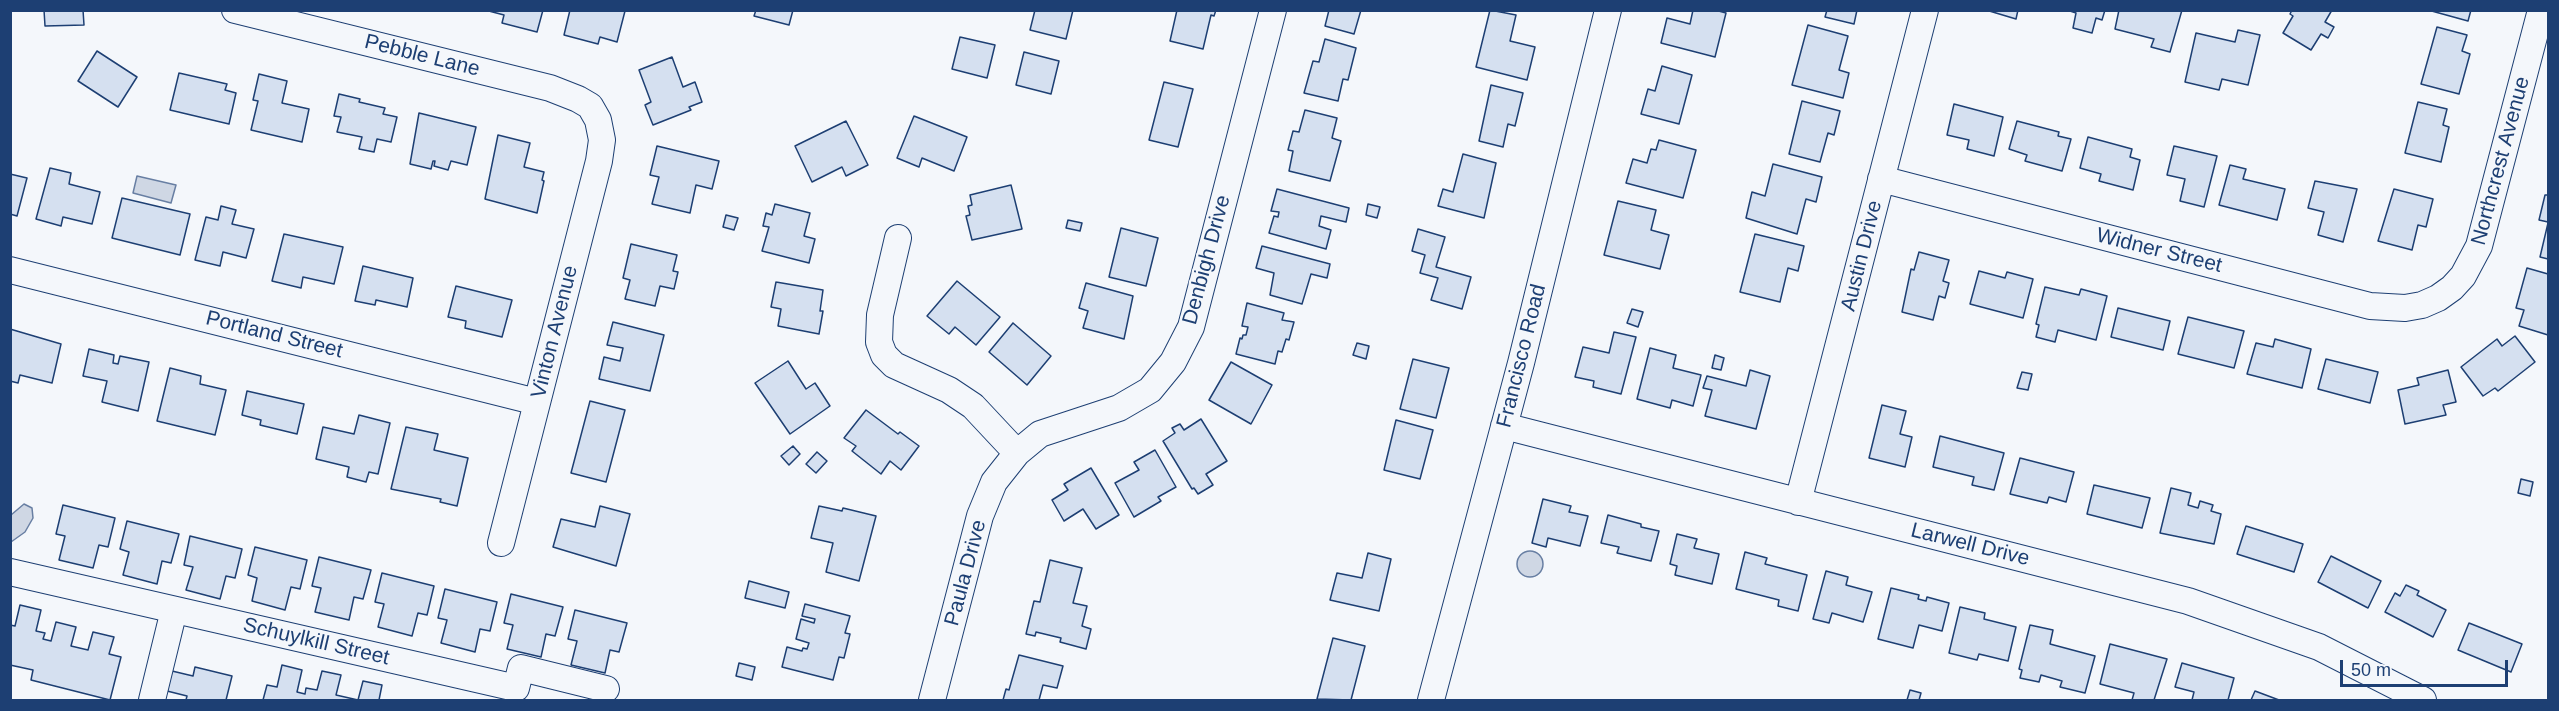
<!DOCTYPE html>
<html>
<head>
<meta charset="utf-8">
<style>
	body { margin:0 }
	#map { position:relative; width:2559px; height:711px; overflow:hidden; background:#f4f7fb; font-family:Arial,sans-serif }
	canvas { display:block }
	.frame { position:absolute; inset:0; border:12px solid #1d3f73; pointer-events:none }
	.scale { position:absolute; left:2340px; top:660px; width:168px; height:27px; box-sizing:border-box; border:3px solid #1d3f73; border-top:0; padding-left:8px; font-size:18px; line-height:21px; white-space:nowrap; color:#1d3f73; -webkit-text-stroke:4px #f4f7fb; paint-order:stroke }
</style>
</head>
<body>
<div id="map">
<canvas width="2559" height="711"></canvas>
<div class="frame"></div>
<div class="scale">50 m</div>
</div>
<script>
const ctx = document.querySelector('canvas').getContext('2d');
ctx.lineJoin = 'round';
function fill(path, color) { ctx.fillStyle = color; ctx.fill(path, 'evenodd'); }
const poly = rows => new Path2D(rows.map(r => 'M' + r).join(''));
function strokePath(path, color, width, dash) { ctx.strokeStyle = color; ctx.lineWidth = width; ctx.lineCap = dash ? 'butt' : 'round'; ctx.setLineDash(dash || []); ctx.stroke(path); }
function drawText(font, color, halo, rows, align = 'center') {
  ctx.font = font + ' Arial,sans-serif'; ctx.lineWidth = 4.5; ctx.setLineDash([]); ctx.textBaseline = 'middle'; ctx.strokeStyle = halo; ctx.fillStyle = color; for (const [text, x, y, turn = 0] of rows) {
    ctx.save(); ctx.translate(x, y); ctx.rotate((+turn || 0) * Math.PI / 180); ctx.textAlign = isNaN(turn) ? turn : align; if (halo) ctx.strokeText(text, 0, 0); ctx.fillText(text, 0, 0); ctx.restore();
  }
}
const water = poly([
	[137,176,176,185,171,203,133,193,137,176],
	[24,504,32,508,33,518,25,532,11,542,11,515,24,504],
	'1517 564a13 13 0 1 1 26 0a13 13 0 1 1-26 0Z'
]);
const building = poly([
	[44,10,83,10,84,25,45,26,44,10],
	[485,10,543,10,537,32,502,23,504,15,485,10],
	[570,10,625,11,617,42,600,37,598,44,564,35,570,10],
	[756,10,793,10,789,25,754,16,756,10],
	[1035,10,1073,10,1066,39,1030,30,1035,10],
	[1177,10,1216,10,1214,16,1211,15,1203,49,1170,41,1177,10],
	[1329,10,1361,10,1354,34,1325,26,1329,10],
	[1490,10,1516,15,1510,41,1535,47,1527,80,1476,67,1490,10],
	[1693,10,1715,10,1726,13,1715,57,1661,43,1667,18,1690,24,1693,10],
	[1827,10,1857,10,1854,24,1825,17,1827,10],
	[1986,10,2018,10,2016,19,1986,10],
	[2067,10,2105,10,2102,20,2096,18,2092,33,2073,28,2076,13,2067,10],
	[2119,10,2182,10,2170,52,2151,47,2154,39,2115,29,2119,10],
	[2292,10,2332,10,2325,22,2334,27,2328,38,2321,34,2311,50,2283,33,2293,16,2290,14,2292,10],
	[2428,10,2471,10,2468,21,2428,10],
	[1808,25,1848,36,1839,70,1849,73,1843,98,1792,85,1808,25],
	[2437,27,2467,35,2462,51,2470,54,2459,94,2421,84,2437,27],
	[2238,30,2260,35,2248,85,2222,79,2219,90,2185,82,2196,33,2235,42,2238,30],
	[960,37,995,45,987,78,952,69,960,37],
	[1325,39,1356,48,1348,80,1343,79,1338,101,1304,93,1313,61,1319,62,1325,39],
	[97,51,137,77,118,107,78,81,97,51],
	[1024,52,1059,61,1051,94,1016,85,1024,52],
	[672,57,683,87,695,82,702,102,689,107,691,110,653,125,645,105,651,102,639,70,672,57],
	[1662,66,1692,75,1679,124,1641,114,1648,89,1655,91,1662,66],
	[179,73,227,84,225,90,236,93,229,124,170,110,179,73],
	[259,74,287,81,282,103,309,109,302,142,251,130,258,101,253,100,259,74],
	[1164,82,1193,89,1178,147,1149,140,1164,82],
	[1491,85,1523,93,1515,126,1508,124,1503,147,1479,141,1491,85],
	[339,94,360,99,359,102,385,108,383,114,397,117,391,142,377,139,374,152,359,149,362,137,337,132,341,117,334,116,339,94],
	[1802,101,1840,111,1834,135,1828,133,1820,162,1789,154,1802,101],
	[2418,102,2447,109,2443,125,2449,127,2441,162,2405,153,2418,102],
	[1954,104,2003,117,1994,156,1967,149,1969,140,1947,135,1954,104],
	[1305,110,1337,118,1332,138,1341,141,1330,181,1289,171,1293,151,1288,150,1293,131,1299,132,1305,110],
	[419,113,476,127,467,165,451,161,448,170,434,166,435,161,433,161,431,169,410,164,419,113],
	[914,116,967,137,954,171,922,158,919,167,897,158,914,116],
	[846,121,868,165,846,176,842,167,812,182,795,146,846,121],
	[2017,121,2059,132,2058,136,2071,139,2062,171,2025,161,2027,155,2009,149,2017,121],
	[498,135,530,143,524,167,544,172,542,180,544,181,537,213,485,199,498,135],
	[2088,137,2132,149,2130,157,2140,160,2133,190,2099,181,2101,174,2080,168,2088,137],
	[1659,140,1696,150,1683,198,1626,183,1633,159,1647,163,1651,149,1656,150,1659,140],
	[657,146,719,161,712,189,696,185,690,213,652,204,659,177,650,175,657,146],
	[2174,146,2217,156,2204,207,2180,201,2185,179,2167,175,2174,146],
	[1463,154,1496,163,1484,218,1438,206,1443,189,1453,192,1463,154],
	[1773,164,1822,177,1816,202,1806,199,1797,234,1746,218,1752,192,1765,196,1773,164],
	[2230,165,2246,169,2243,179,2285,189,2277,220,2219,205,2230,165],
	[50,168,71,173,69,184,100,192,92,224,63,217,61,226,36,219,50,168],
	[10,174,27,178,17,216,10,214,10,174],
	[2315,181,2357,189,2343,242,2318,235,2324,212,2308,208,2315,181],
	[1011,185,1022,229,972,240,966,216,970,215,968,206,972,205,970,195,1011,185],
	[1277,189,1349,208,1346,222,1321,216,1319,226,1331,230,1326,249,1269,233,1274,216,1278,217,1279,212,1271,211,1277,189],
	[2394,189,2433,199,2426,227,2418,225,2412,250,2378,241,2394,189],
	[2545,195,2548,195,2548,222,2539,220,2545,195],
	[122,198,190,214,180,255,112,238,122,198],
	[1618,201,1656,210,1651,230,1669,235,1660,269,1604,255,1618,201],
	[775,204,810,213,804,236,815,239,809,263,762,251,769,227,763,226,766,213,772,215,775,204],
	[1368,204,1380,207,1377,218,1366,215,1368,204],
	[221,206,236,210,232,224,254,229,246,258,223,252,220,266,195,260,206,217,218,220,221,206],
	[726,215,738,218,734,230,723,227,726,215],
	[1068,220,1082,223,1080,231,1066,228,1068,220],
	[2548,223,2548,259,2540,257,2548,223],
	[1121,228,1158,238,1146,286,1109,277,1121,228],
	[1418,229,1445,237,1436,267,1471,277,1462,309,1431,300,1438,278,1420,273,1425,255,1412,251,1418,229],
	[284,234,343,247,334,284,303,277,301,288,272,281,284,234],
	[1755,234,1804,246,1798,271,1788,268,1780,302,1740,292,1755,234],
	[631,244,677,255,673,271,678,272,674,289,660,286,655,306,625,299,630,280,623,278,631,244],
	[1262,246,1330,264,1327,278,1311,274,1302,304,1270,295,1274,273,1256,268,1262,246],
	[1919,252,1949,260,1943,281,1949,283,1945,298,1939,296,1933,320,1902,312,1911,269,1914,270,1919,252],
	[363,266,413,278,407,307,376,300,375,305,355,301,363,266],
	[2527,268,2548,274,2548,335,2519,326,2524,310,2516,308,2527,268],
	[1979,271,2005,278,2007,272,2033,279,2023,318,1970,304,1979,271],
	[957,281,1000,317,976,345,955,327,949,334,927,316,957,281],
	[776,282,823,290,820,311,823,311,819,334,778,326,781,309,771,307,776,282],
	[1086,283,1133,296,1124,339,1083,328,1088,311,1079,308,1086,283],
	[456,286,512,300,502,337,465,328,466,321,448,317,456,286],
	[2045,287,2079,295,2081,289,2107,296,2096,340,2058,330,2055,342,2036,337,2039,325,2036,324,2045,287],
	[1247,303,1284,313,1282,320,1294,322,1289,340,1286,339,1282,352,1278,351,1275,364,1236,354,1240,338,1242,339,1243,335,1246,335,1248,327,1242,326,1247,303],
	[2118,308,2170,321,2163,350,2111,337,2118,308],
	[1632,309,1643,312,1638,327,1627,323,1632,309],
	[2188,317,2244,331,2234,368,2178,354,2188,317],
	[613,322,664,335,650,391,599,379,604,357,620,361,623,348,607,345,613,322],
	[1013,323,1051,356,1027,385,989,352,1013,323],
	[10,329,61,344,52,383,20,375,18,383,10,381,10,329],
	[1614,332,1636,337,1621,394,1593,387,1594,381,1575,377,1583,347,1609,353,1614,332],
	[2515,336,2535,362,2498,391,2495,388,2483,396,2461,367,2497,339,2502,346,2515,336],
	[2275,339,2311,349,2302,388,2247,374,2256,343,2273,347,2275,339],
	[1357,343,1369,346,1366,359,1353,355,1357,343],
	[1650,348,1676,355,1673,368,1701,375,1693,406,1672,400,1670,408,1637,399,1650,348],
	[89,349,114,355,113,363,118,364,120,356,149,362,138,411,102,402,107,381,83,376,89,349],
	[1715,355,1724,358,1721,370,1712,368,1715,355],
	[1413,359,1449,368,1436,418,1400,409,1413,359],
	[2326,359,2378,372,2370,403,2318,389,2326,359],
	[788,361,806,389,815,383,830,406,790,434,755,383,788,361],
	[1231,362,1272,385,1251,424,1209,400,1231,362],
	[170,368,201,376,200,384,226,390,215,435,157,421,170,368],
	[1750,370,1770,376,1756,429,1705,416,1712,390,1703,388,1707,376,1746,386,1750,370],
	[2448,370,2456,402,2443,405,2446,415,2405,424,2398,390,2419,385,2417,378,2448,370],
	[2022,372,2032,374,2028,390,2017,388,2022,372],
	[247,391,304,404,297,434,260,425,261,420,242,415,247,391],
	[590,401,625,410,606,482,571,473,590,401],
	[1882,405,1906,411,1900,434,1912,437,1905,467,1869,458,1882,405],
	[866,410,898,434,900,432,919,446,901,470,890,461,881,474,852,451,856,446,844,438,866,410],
	[359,415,390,423,378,474,369,472,366,482,347,477,349,467,316,459,323,427,354,434,359,415],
	[1201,419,1227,461,1206,474,1213,485,1198,494,1194,488,1192,489,1163,441,1175,433,1172,428,1180,424,1184,430,1201,419],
	[1396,420,1433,430,1420,479,1384,470,1396,420],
	[406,427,438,434,434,450,468,458,457,506,440,502,441,499,391,489,406,427],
	[1940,436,2004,453,1994,490,1972,485,1974,477,1933,467,1940,436],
	[793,446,800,454,789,465,781,456,793,446],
	[1155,450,1176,487,1158,497,1161,501,1134,517,1115,483,1139,470,1134,462,1155,450],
	[817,452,827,461,816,473,806,464,817,452],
	[2020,458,2074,472,2066,502,2049,497,2047,503,2010,494,2020,458],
	[1091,468,1119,515,1096,529,1083,509,1064,521,1052,500,1068,490,1064,484,1091,468],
	[2521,479,2533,482,2530,496,2518,493,2521,479],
	[2094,485,2150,498,2142,528,2087,514,2094,485],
	[2171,488,2191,493,2188,505,2198,508,2200,501,2213,505,2211,511,2221,514,2214,544,2160,533,2171,488],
	[1543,499,1571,506,1569,512,1588,516,1580,546,1548,538,1546,547,1532,543,1543,499],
	[63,505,115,518,108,547,99,545,93,568,59,560,65,536,56,534,63,505],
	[600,506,630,514,616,566,553,547,561,519,595,527,600,506],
	[819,506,842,511,843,508,876,516,859,581,826,572,833,543,811,538,819,506],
	[1608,515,1641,524,1641,527,1659,531,1651,561,1617,553,1619,547,1601,543,1608,515],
	[127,521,179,534,171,563,162,561,157,584,123,575,129,552,120,549,127,521],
	[2246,526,2303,544,2294,572,2237,554,2246,526],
	[1677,534,1697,539,1694,548,1719,554,1712,584,1675,575,1677,566,1670,564,1677,534],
	[190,536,242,549,235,578,226,576,220,599,186,590,193,567,184,565,190,536],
	[255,547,307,560,300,589,291,587,285,610,252,601,257,578,248,575,255,547],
	[1745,552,1767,558,1765,564,1807,575,1798,611,1778,606,1779,600,1736,589,1745,552],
	[1368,553,1391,559,1379,611,1330,600,1337,573,1362,578,1368,553],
	[2331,556,2381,581,2368,608,2318,582,2331,556],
	[319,557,371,570,363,599,354,597,349,620,315,612,321,588,312,586,319,557],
	[1050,560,1082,568,1073,603,1087,606,1082,626,1091,629,1086,649,1060,642,1061,638,1036,632,1035,636,1026,634,1034,601,1040,602,1050,560],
	[1826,571,1848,577,1846,585,1872,592,1863,622,1832,613,1829,623,1813,619,1826,571],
	[382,573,434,586,427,615,418,613,412,636,378,627,384,604,375,602,382,573],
	[749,581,789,592,785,608,745,598,749,581],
	[2406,585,2419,591,2417,595,2446,610,2433,637,2385,612,2395,593,2400,596,2406,585],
	[1891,588,1919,595,1918,599,1926,601,1927,597,1949,603,1942,631,1919,625,1913,648,1878,639,1891,588],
	[445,589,497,602,490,631,480,629,475,652,441,643,447,620,438,618,445,589],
	[511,594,563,607,555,636,546,634,541,657,507,649,513,625,504,623,511,594],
	[805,604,850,616,845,633,850,634,844,658,839,657,833,680,782,667,787,647,802,651,803,648,807,649,809,643,796,639,801,619,814,623,815,619,802,616,805,604],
	[20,605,41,610,36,631,45,633,43,639,51,641,56,622,76,627,71,646,88,650,93,632,114,637,109,654,121,657,110,700,31,680,33,670,10,665,10,625,15,626,20,605],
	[1960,607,1985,613,1984,619,2016,627,2008,661,1979,654,1977,660,1949,653,1960,607],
	[575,610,627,623,619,652,610,650,605,673,571,665,577,641,568,639,575,610],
	[2469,623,2522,644,2511,672,2458,650,2469,623],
	[2030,625,2053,630,2050,644,2095,656,2085,693,2060,687,2062,681,2041,675,2039,682,2020,678,2022,670,2019,669,2030,625],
	[1333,638,1365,646,1351,700,1317,699,1333,638],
	[2110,644,2167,659,2154,700,2132,700,2134,693,2100,684,2110,644],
	[1019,655,1063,666,1057,688,1043,685,1039,700,1003,700,1006,689,1009,690,1019,655],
	[739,663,755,667,752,680,736,676,739,663],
	[2182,663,2234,678,2228,700,2192,700,2194,692,2175,687,2182,663],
	[282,665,302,670,297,692,305,694,306,688,317,690,322,671,341,675,336,695,358,700,363,681,382,685,379,700,263,700,267,685,277,687,282,665],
	[195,667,232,676,226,700,186,700,187,696,167,691,172,671,193,676,195,667],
	[1910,690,1921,693,1919,700,1907,700,1910,690],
	[2255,691,2279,700,2251,700,2255,691]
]);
const minor = poly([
	[235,10,550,88,578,99,590,106,598,120,602,140,599,161,501,543],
	[1881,179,2370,306,2405,308,2422,305,2438,298,2452,288,2463,276,2479,246,2541,10],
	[898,238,880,315,879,342,884,355,894,365,949,390,973,406,1017,453],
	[10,270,537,402],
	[1504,426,2188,601,2319,647,2423,700],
	[1798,502,1925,10],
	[10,572,516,688,521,668,606,689],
	[152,700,174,610],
	[932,700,980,516,994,482,1017,453,1040,434,1119,408,1150,390,1173,362,1191,327,1273,10],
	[1431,700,1521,363,1608,10]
]);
const streetNames = [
	["Pebble Lane",422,56,14],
	["Northcrest Avenue",2501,161,-75],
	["Widner Street",2159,251,14],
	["Austin Drive",1862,256,-76],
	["Denbigh Drive",1207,260,-75],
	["Vinton Avenue",555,332,-76],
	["Portland Street",274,335,14],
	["Francisco Road",1522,356,-76],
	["Larwell Drive",1970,545,14],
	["Paula Drive",966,573,-75],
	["Schuylkill Street",316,642,13]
];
fill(water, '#cfd7e4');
strokePath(water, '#687fa3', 1.5);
fill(building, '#d5e0f0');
strokePath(building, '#1d3f73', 1.5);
strokePath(minor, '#1d3f73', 28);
strokePath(minor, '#f4f7fb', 26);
drawText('21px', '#1d3f73', '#f4f7fb', streetNames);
</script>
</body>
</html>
